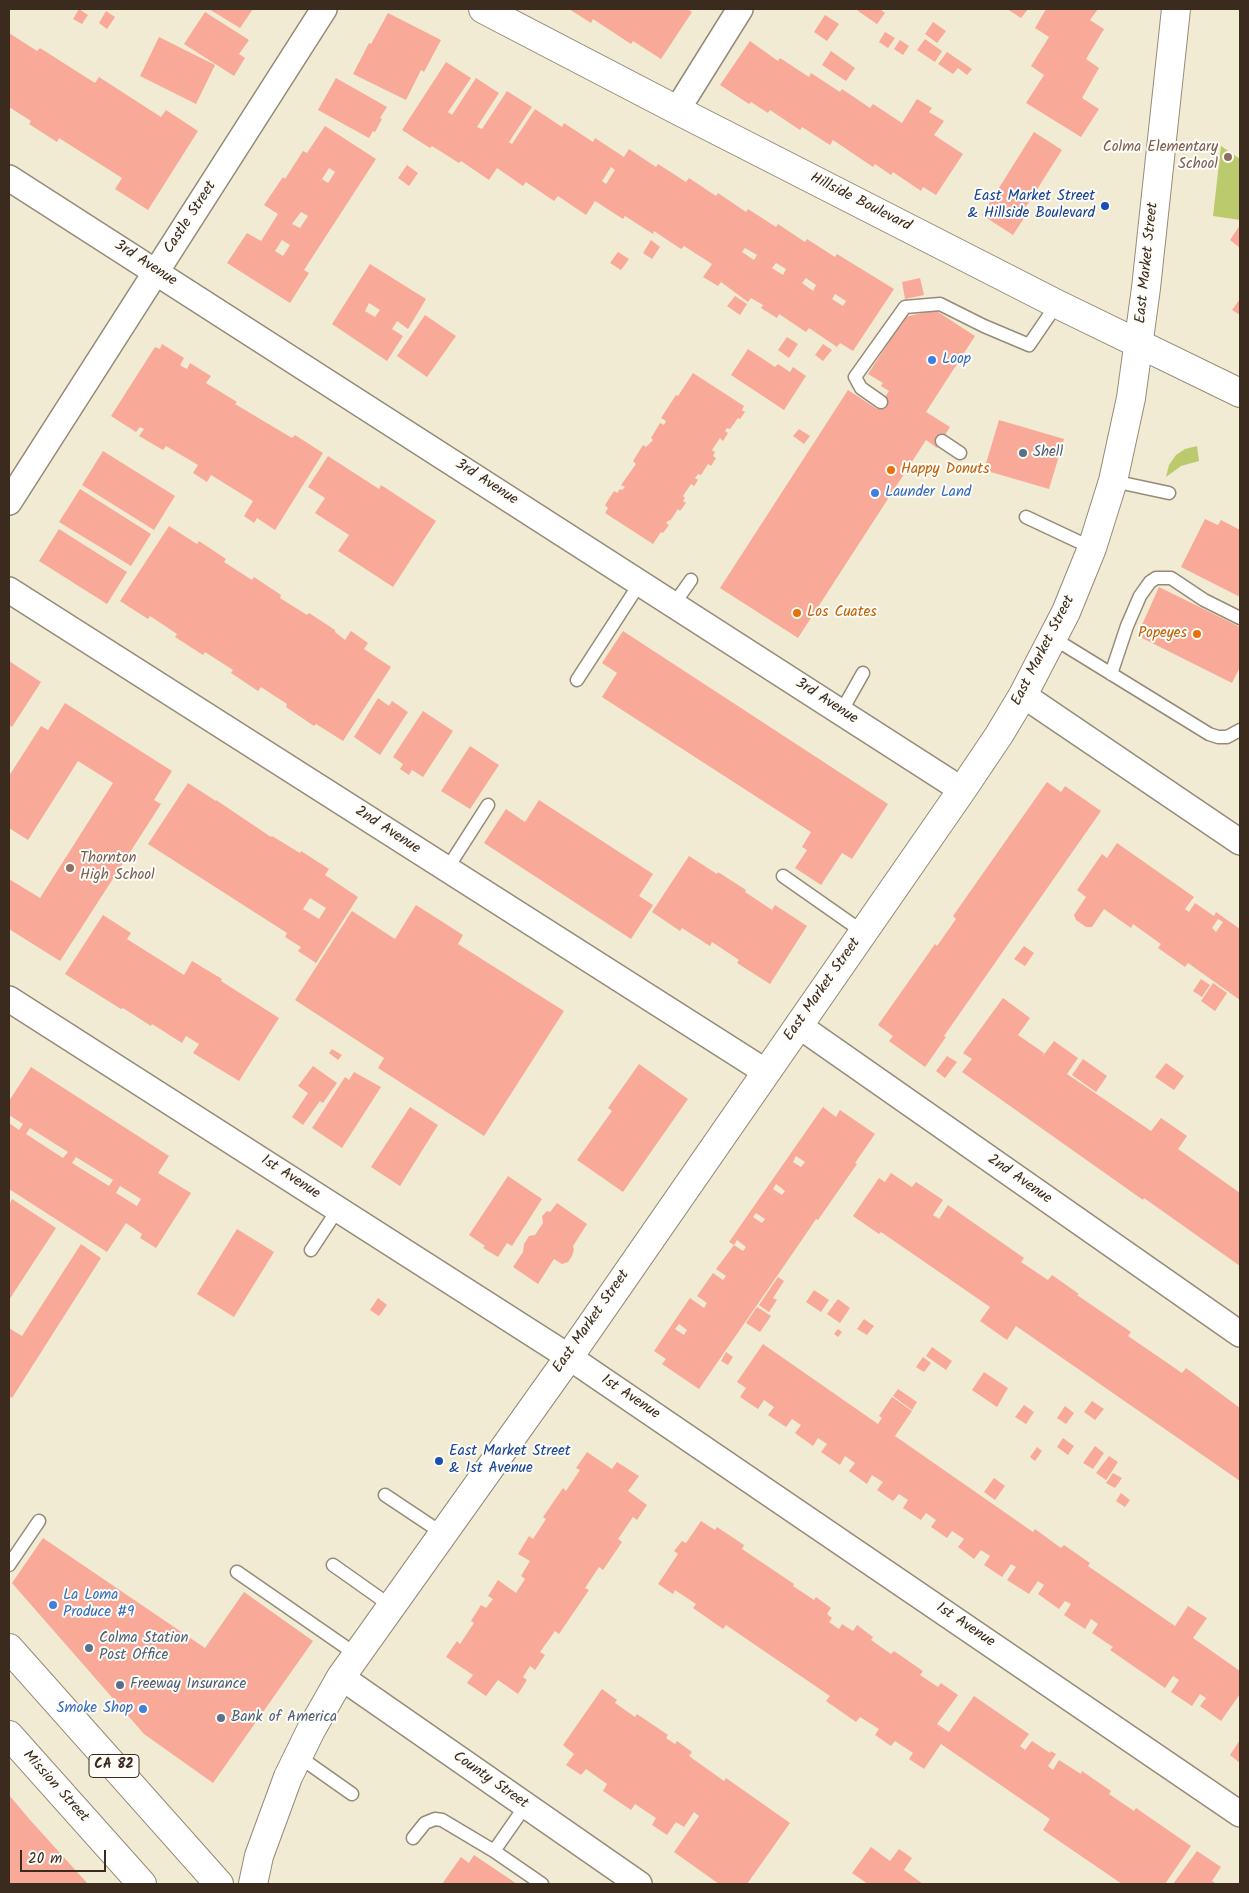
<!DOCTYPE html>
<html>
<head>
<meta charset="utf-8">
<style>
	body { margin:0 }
	#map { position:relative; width:1249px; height:1893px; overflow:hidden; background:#f1ebd3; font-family:Kalam,sans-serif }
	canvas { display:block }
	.frame { position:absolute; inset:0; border:10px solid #3b2a1e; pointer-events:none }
	.scale { position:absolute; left:20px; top:1850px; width:86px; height:22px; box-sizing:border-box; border:2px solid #3b2a1e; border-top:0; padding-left:6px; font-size:15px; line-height:18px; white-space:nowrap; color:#3b2a1e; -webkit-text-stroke:4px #fdfcf7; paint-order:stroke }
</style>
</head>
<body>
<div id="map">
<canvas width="1249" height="1893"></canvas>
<div class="frame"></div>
<div class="scale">20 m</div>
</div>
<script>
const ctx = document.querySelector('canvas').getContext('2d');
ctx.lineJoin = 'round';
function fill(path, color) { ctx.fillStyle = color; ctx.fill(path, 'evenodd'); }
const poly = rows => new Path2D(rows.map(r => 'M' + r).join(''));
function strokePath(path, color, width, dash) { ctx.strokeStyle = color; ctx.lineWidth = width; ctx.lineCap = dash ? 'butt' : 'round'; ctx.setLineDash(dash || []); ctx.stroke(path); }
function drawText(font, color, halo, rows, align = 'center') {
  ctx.font = font + ' Kalam,sans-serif'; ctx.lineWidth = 4; ctx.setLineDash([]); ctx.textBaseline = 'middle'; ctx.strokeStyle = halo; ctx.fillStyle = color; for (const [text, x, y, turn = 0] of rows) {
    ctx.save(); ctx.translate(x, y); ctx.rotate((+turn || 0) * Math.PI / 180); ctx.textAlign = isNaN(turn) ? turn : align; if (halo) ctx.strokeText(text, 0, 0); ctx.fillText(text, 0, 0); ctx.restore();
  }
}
const green = poly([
	[1221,146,1240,159,1240,220,1213,216],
	[1197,446,1199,461,1181,466,1166,477,1169,465,1176,455,1185,449]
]);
const building = poly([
	[79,9,88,15,82,24,73,19],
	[209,9,253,9,240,28],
	[569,9,687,9,692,12,661,59,633,41,631,44,593,19,591,23],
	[859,9,880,9,885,13,877,24,858,11],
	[1007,9,1028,9,1021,18],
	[1046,9,1098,9,1090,20,1104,29,1086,59,1099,68,1082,98,1099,109,1081,137,1026,103,1044,75,1031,66,1049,37,1035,28],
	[106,11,115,17,107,29,99,23],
	[205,12,249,40,239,54,245,58,234,76,184,44],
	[388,13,441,40,424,72,421,70,406,100,353,74,369,43,371,44],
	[825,15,839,24,827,41,814,32],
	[933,22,946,31,937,43,925,34],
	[885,32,895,38,888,48,879,42],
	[9,33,37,51,40,48,95,83,99,77,161,117,166,110,198,131,148,210,115,189,122,178,59,138,57,142,29,124,31,121,9,107],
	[159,37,215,65,196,104,140,76],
	[925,39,942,51,935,62,917,50],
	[900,40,909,46,903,55,894,49],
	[750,41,778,61,780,58,809,77,811,73,840,92,842,89,870,108,873,104,902,123,917,99,932,108,929,112,944,121,934,135,963,154,936,195,923,187,921,191,893,172,891,175,875,164,873,167,833,140,830,145,802,127,800,130,770,110,768,113,751,102,749,104,720,85],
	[831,51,855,68,846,81,822,65],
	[947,52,972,69,967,75,958,68,953,74,938,64],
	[446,62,471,78,448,112,452,115,476,78,499,93,477,127,482,129,507,91,532,107,509,142,512,144,535,109,562,127,564,123,593,142,595,138,624,157,629,149,656,167,658,164,686,182,689,178,716,196,718,193,746,212,748,209,776,227,778,224,805,242,807,239,835,257,837,254,894,289,853,351,840,343,837,347,809,328,806,332,779,314,777,318,761,308,763,305,751,298,748,302,721,282,718,286,703,277,712,264,684,246,681,249,654,231,653,234,625,216,623,219,595,201,586,215,558,196,554,201,526,182,523,186,497,168,489,180,461,161,459,163,432,146,430,148,402,130],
	[611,167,615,170,606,184,602,181],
	[745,248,757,255,754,260,742,252],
	[776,263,786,269,783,275,772,268],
	[806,278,816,285,813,291,802,283],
	[835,294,846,301,843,306,832,299],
	[336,78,387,107,380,118,382,119,375,132,373,131,369,138,318,110],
	[325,126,376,159,304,270,309,273,290,303,227,263,247,233,261,241,278,214,264,205,283,177,285,179,303,151,307,153],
	[329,168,335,172,328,183,322,179],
	[301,212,308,216,300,228,292,224],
	[282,240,290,245,283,256,275,251],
	[1034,132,1062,150,1020,216,1024,218,1013,235,982,215],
	[407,165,418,173,409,186,398,178],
	[1240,225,1240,248,1230,240],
	[651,240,660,247,652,259,643,253],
	[618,252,629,259,621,270,610,263],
	[370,264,426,299,408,329,397,321,392,329,403,336,387,361,332,324],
	[369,303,380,310,375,317,365,311],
	[920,278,924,295,905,299,902,282],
	[735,296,747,304,740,315,727,306],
	[1240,299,1240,315,1232,310],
	[935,310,975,336,926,412,950,427,937,448,926,440,798,638,720,588,848,390,877,409,889,391,881,386,883,383,868,374,905,317],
	[425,315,456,336,427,377,397,356],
	[787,337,798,344,789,358,778,350],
	[162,344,184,358,180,365,183,367,187,369,190,363,211,376,206,383,237,402,235,404,292,438,295,435,323,453,275,530,257,518,254,523,244,516,253,501,211,475,207,482,193,473,198,465,166,446,163,450,139,436,144,429,140,427,136,432,111,416,155,347,160,349],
	[823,344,832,350,823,361,815,355],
	[748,349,775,367,778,364,790,372,793,367,806,376,784,410,731,375],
	[693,373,744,406,742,410,745,412,740,419,738,418,730,429,727,428,725,431,728,433,723,441,720,438,712,450,715,452,713,456,716,458,711,466,708,464,701,475,698,474,695,478,698,480,694,486,691,484,683,496,685,498,683,501,686,503,680,511,678,509,670,521,669,520,666,523,669,525,663,533,661,532,653,544,605,513,608,508,605,505,614,491,617,493,620,489,622,490,625,487,621,485,636,464,633,461,643,445,646,447,653,440,651,438,660,423,664,425,666,421,661,418,676,395,678,396],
	[999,420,1064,439,1049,489,984,470],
	[799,429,810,436,804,444,793,436],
	[103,451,175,496,154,530,82,485],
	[328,456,379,489,381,485,436,521,393,587,338,551,349,535,315,513,325,498,308,487],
	[80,489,151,534,131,566,59,522],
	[1205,519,1218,525,1221,520,1240,530,1240,597,1181,567],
	[169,526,197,544,199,541,226,559,224,562,252,580,254,577,281,595,280,598,307,615,309,613,335,630,335,632,345,640,351,631,368,643,364,649,391,667,343,741,316,724,314,726,286,707,287,704,261,687,258,691,231,673,233,670,205,652,203,655,175,637,177,634,150,616,148,619,120,601],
	[59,529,127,572,107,604,39,561],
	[1159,587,1240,627,1240,667,1232,683,1142,638,1145,629,1141,627],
	[623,631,888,804,852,859,842,853,821,885,795,868,807,850,802,847,811,832,602,697,617,673,602,663],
	[9,661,41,682,12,727,9,725],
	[378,698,389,706,392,701,408,712,380,755,354,737],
	[65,703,172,771,154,800,161,804,60,961,9,929,9,879,40,898,113,783,78,761,28,840,9,828,9,776,41,726,48,730],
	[423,711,453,731,423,777,412,770,409,775,400,769,403,764,393,757],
	[470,746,499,765,470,809,441,791],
	[1047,782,1061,792,1065,786,1101,811,944,1036,946,1037,925,1067,889,1041,893,1036,878,1025,935,944,937,946,956,919,953,916],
	[188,783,216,801,216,800,271,837,272,836,300,853,301,851,329,869,325,875,358,897,316,963,298,951,301,947,285,937,287,933,148,844],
	[310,898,326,908,319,919,303,909],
	[539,800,653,874,639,896,653,905,631,939,484,843,506,809,525,822],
	[1117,843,1194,897,1185,909,1189,912,1195,903,1214,916,1216,912,1240,929,1240,944,1239,947,1240,948,1240,1000,1188,963,1185,967,1158,948,1161,944,1133,924,1131,928,1104,909,1092,927,1086,927,1076,920,1074,915,1086,897,1077,890,1102,854,1107,858],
	[1218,919,1223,922,1216,932,1212,928],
	[689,856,717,874,718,872,746,890,745,892,772,910,775,905,807,926,770,984,737,963,739,960,712,942,710,946,682,928,680,931,652,912],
	[416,905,463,935,458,944,564,1011,484,1136,378,1068,384,1058,295,1000,352,911,395,939],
	[103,915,131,933,127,939,184,975,192,961,222,979,221,981,279,1018,239,1081,193,1053,199,1044,186,1036,182,1043,152,1024,151,1026,123,1008,121,1009,65,974],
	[1024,946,1034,953,1025,966,1014,959],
	[1201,979,1210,985,1202,997,1193,991],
	[1213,983,1227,993,1215,1011,1201,1001],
	[1003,998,1030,1018,1018,1035,1044,1053,1042,1057,1054,1041,1078,1058,1067,1074,1151,1131,1161,1118,1187,1136,1178,1149,1240,1193,1240,1266,1144,1198,1143,1200,962,1072,972,1059,963,1053],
	[332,1049,342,1055,338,1060,329,1053],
	[947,1056,957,1062,945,1078,936,1071],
	[1083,1059,1107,1076,1096,1092,1072,1075],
	[1166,1063,1184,1076,1174,1090,1155,1077],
	[639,1064,688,1099,623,1192,577,1160,612,1111,608,1108],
	[313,1066,337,1083,323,1103,320,1101,303,1125,292,1117,308,1093,298,1086],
	[31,1067,169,1156,158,1173,191,1193,156,1248,140,1238,142,1234,126,1223,107,1252,9,1189,9,1123,19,1130,23,1124,9,1115,9,1101],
	[30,1128,68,1152,63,1158,26,1134],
	[76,1157,113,1180,109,1186,72,1163],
	[120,1186,141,1199,137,1206,116,1193],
	[354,1072,381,1087,342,1148,312,1128,345,1077,349,1080],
	[410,1107,438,1125,400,1186,371,1167],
	[823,1107,836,1117,840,1110,875,1134,855,1163,857,1164,818,1220,816,1219,797,1247,699,1389,662,1364,666,1359,654,1351,690,1298,704,1308,707,1303,697,1296,713,1273,723,1280,726,1276,716,1269,734,1245,729,1242],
	[796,1156,805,1162,801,1167,793,1162],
	[776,1184,785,1191,782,1195,773,1189],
	[756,1213,765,1219,762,1223,753,1217],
	[737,1240,746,1247,743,1251,734,1245],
	[679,1324,687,1330,684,1335,675,1329],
	[891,1173,912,1187,916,1182,943,1200,933,1215,939,1219,948,1205,1024,1258,1021,1262,1048,1280,1052,1275,1079,1294,1077,1295,1131,1332,1128,1336,1182,1373,1186,1368,1240,1408,1240,1481,1016,1326,1007,1340,980,1321,990,1307,881,1232,879,1234,853,1216,879,1178,885,1182],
	[508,1176,542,1199,512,1246,507,1243,498,1257,483,1248,485,1246,469,1235],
	[12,1199,56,1228,9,1300,9,1205],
	[557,1203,587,1224,573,1246,574,1250,572,1256,568,1262,562,1264,554,1259,538,1284,513,1267,523,1252,524,1244,529,1236,535,1235,543,1223,542,1216,547,1211,550,1212],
	[237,1229,274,1252,234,1317,197,1294],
	[81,1244,101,1258,12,1398,9,1396,9,1328,22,1336],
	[778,1277,784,1281,773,1298,777,1300,769,1312,759,1305],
	[814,1290,829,1300,821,1312,806,1302],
	[378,1298,387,1305,379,1316,370,1310],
	[838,1299,850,1308,840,1323,827,1314],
	[757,1307,771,1316,760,1332,746,1323],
	[864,1319,874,1326,867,1335,857,1329],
	[838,1329,842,1332,838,1337,834,1334],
	[763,1344,878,1424,882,1418,879,1416,892,1397,912,1411,895,1436,1033,1532,1035,1529,1061,1548,1064,1545,1090,1563,1088,1566,1175,1626,1188,1606,1207,1618,1193,1638,1240,1671,1240,1694,1221,1721,1200,1706,1206,1698,1200,1694,1192,1706,1171,1692,1179,1680,1173,1676,1165,1688,1110,1650,1113,1647,1092,1633,1098,1624,1091,1619,1085,1629,1064,1615,1071,1604,1065,1601,1059,1609,1038,1594,1044,1585,1038,1581,1029,1594,1007,1580,1016,1567,1011,1564,1002,1577,984,1565,990,1556,981,1550,974,1559,958,1547,964,1539,952,1531,947,1538,931,1527,936,1520,926,1513,921,1520,903,1508,908,1500,899,1494,893,1501,877,1490,883,1482,872,1475,867,1484,849,1471,855,1463,845,1456,840,1465,821,1452,827,1444,818,1438,813,1446,795,1433,801,1425,792,1419,786,1427,768,1415,774,1407,764,1400,758,1409,740,1397,746,1388,737,1382],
	[932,1347,952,1361,946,1370,926,1356],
	[726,1352,733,1357,728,1365,721,1361],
	[923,1357,931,1363,924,1372,916,1367],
	[984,1372,1008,1388,997,1407,972,1390],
	[898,1389,917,1402,912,1410,893,1396],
	[1092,1401,1104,1409,1095,1420,1084,1412],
	[1024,1405,1034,1412,1026,1424,1015,1417],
	[1065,1406,1074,1413,1066,1424,1057,1418],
	[1063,1438,1074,1446,1068,1455,1057,1447],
	[1095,1446,1104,1453,1093,1469,1083,1463],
	[1037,1447,1042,1451,1035,1461,1030,1457],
	[587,1452,612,1469,617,1462,639,1476,628,1491,647,1505,637,1520,633,1517,618,1539,622,1542,603,1570,599,1567,585,1588,589,1590,559,1634,555,1631,540,1652,545,1655,535,1670,530,1666,523,1677,527,1680,518,1694,498,1680,486,1696,467,1683,473,1675,446,1657,457,1641,460,1644,474,1623,471,1621,481,1605,486,1608,493,1599,488,1596,498,1580,516,1593,525,1579,521,1576,530,1561,518,1554,529,1536,533,1539,546,1519,543,1517,563,1488,566,1491,580,1470,576,1468],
	[1109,1456,1118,1462,1106,1480,1096,1473],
	[1113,1473,1122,1478,1115,1488,1106,1483],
	[994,1478,1005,1486,995,1500,984,1492],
	[1121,1493,1130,1500,1125,1507,1116,1501],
	[701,1521,715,1530,717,1527,744,1545,742,1549,794,1584,793,1586,814,1600,816,1597,831,1608,827,1614,832,1618,829,1622,839,1629,842,1624,853,1631,857,1625,873,1637,871,1640,891,1654,894,1651,923,1671,920,1675,938,1687,941,1683,958,1695,937,1724,949,1732,974,1696,1029,1734,1020,1746,1025,1750,1032,1741,1050,1753,1051,1751,1056,1754,1048,1766,1053,1770,1059,1760,1081,1774,1082,1771,1111,1791,1109,1794,1134,1811,1136,1808,1191,1846,1165,1884,1122,1884,1043,1830,1050,1819,941,1744,924,1769,909,1759,913,1753,895,1741,891,1746,875,1735,879,1729,860,1717,856,1722,826,1701,830,1696,726,1625,723,1629,693,1608,696,1604,675,1590,673,1594,658,1584,678,1554,674,1551,682,1541,686,1543],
	[43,1538,205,1648,244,1592,313,1641,213,1783,144,1734,12,1583],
	[602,1689,617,1700,615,1703,635,1717,637,1714,668,1735,666,1738,675,1744,677,1741,692,1752,689,1756,724,1781,726,1778,790,1823,747,1884,719,1884,674,1852,699,1816,694,1812,684,1827,676,1822,667,1835,652,1825,656,1818,635,1804,631,1810,603,1791,607,1784,586,1769,581,1775,566,1765,574,1754,563,1745],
	[1240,1740,1240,1763,1230,1755],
	[9,1795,31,1821,88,1884,9,1884],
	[871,1847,890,1861,899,1849,912,1858,904,1870,923,1884,868,1884,852,1873],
	[1197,1851,1221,1867,1212,1881,1217,1884,1173,1884],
	[474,1855,517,1884,442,1884,461,1857,469,1863]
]);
const service = poly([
	[881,402,861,388,855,377,905,307,940,304,984,326,1029,345,1057,304],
	[942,441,960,453],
	[1113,481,1169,493],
	[1026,517,1092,548],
	[674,604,691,580],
	[1053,638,1209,734,1218,737,1227,737,1240,730],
	[1111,674,1127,626,1140,596,1150,582,1156,578,1171,578,1204,600,1240,618],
	[577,680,640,583],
	[841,712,863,673],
	[447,869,488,805],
	[783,876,863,932],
	[311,1250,338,1209],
	[385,1495,442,1533],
	[9,1565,39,1521],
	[333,1565,391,1606],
	[237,1572,357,1655],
	[298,1756,352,1794],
	[413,1838,425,1823,435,1819,442,1820,494,1851,542,1884],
	[494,1851,526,1805]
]);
const minor = poly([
	[677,110,740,9],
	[9,178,962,790],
	[9,502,324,9],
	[9,590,766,1072],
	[1023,695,1240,842],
	[9,999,569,1357,1240,1814],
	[798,1025,1240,1334],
	[341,1677,639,1884]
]);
const secondary = poly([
	[483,9,677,110,1057,304,1240,393]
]);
const primary = poly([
	[9,1648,219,1884],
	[9,1735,142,1884],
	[253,1884,259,1856,288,1777,311,1730,341,1677,569,1357,962,790,999,735,1023,695,1066,612,1092,548,1113,481,1131,398,1146,288,1176,9]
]);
const markers = [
	[1228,157,5,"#8d6e63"],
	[1105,206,5,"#1a4fb4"],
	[932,360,5,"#3f7fe0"],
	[1023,453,5,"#5c6f8a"],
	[891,470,5,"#e8710a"],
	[875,493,5,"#3f7fe0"],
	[797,613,5,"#e8710a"],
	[1197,634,5,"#e8710a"],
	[70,868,5,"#8d6e63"],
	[439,1461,5,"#1a4fb4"],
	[53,1605,5,"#3f7fe0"],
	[89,1648,5,"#5c6f8a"],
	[120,1685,5,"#5c6f8a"],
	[143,1709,5,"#3f7fe0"],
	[221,1718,5,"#5c6f8a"]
];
const shields = [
	[114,1766,50]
];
const shieldNames = [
	["CA 82",114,1766]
];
const educationNames = [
	["Colma Elementary",1218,148],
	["School",1218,165],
	["Thornton",80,859,"left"],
	["High School",80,876,"left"]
];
const transitNames = [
	["East Market Street",1095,197],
	["& Hillside Boulevard",1095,214],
	["East Market Street",449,1452,"left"],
	["& 1st Avenue",449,1469,"left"]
];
const streetNames = [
	["Hillside Boulevard",860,203,27],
	["Castle Street",191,218,-57],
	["East Market Street",1148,263,-84],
	["3rd Avenue",145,264,33],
	["3rd Avenue",486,483,33],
	["East Market Street",1044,651,-63],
	["3rd Avenue",826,702,33],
	["2nd Avenue",387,831,33],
	["East Market Street",823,990,-55],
	["1st Avenue",290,1178,33],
	["2nd Avenue",1019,1180,35],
	["East Market Street",592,1322,-55],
	["1st Avenue",630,1398,34],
	["1st Avenue",965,1626,34],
	["County Street",490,1781,35],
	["Mission Street",55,1787,48]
];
const shopNames = [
	["Loop",942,360],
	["Launder Land",885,493],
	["La Loma",63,1596],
	["Produce #9",63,1613],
	["Smoke Shop",133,1709,"right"]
];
const serviceNames = [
	["Shell",1033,453],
	["Colma Station",99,1639],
	["Post Office",99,1656],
	["Freeway Insurance",130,1685],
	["Bank of America",231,1718]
];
const foodNames = [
	["Happy Donuts",901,470],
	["Los Cuates",807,613],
	["Popeyes",1187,634,"right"]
];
fill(green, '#bbca6c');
fill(building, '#f9a998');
strokePath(service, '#968a78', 15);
strokePath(minor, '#968a78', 28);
strokePath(secondary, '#968a78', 30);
strokePath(primary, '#968a78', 30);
strokePath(service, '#fff', 12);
strokePath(minor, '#fff', 25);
strokePath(secondary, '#fff', 28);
strokePath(primary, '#fff', 28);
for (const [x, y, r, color] of markers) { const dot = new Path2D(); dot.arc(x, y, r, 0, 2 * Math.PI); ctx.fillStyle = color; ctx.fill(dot); strokePath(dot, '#fdfcf7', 2); }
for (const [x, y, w] of shields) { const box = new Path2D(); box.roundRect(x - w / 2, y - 11.5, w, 23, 4); ctx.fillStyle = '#fdfcf7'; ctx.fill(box); strokePath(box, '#3b2a1e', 1); }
drawText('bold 14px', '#3b2a1e', null, shieldNames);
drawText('15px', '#785e54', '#fdfcf7', educationNames, 'right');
drawText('15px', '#164399', '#fdfcf7', transitNames, 'right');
drawText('15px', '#3b2a1e', '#fdfcf7', streetNames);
drawText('15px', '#366cbe', '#fdfcf7', shopNames, 'left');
drawText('15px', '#4e5e75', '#fdfcf7', serviceNames, 'left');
drawText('15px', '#c56008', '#fdfcf7', foodNames, 'left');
</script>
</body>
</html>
